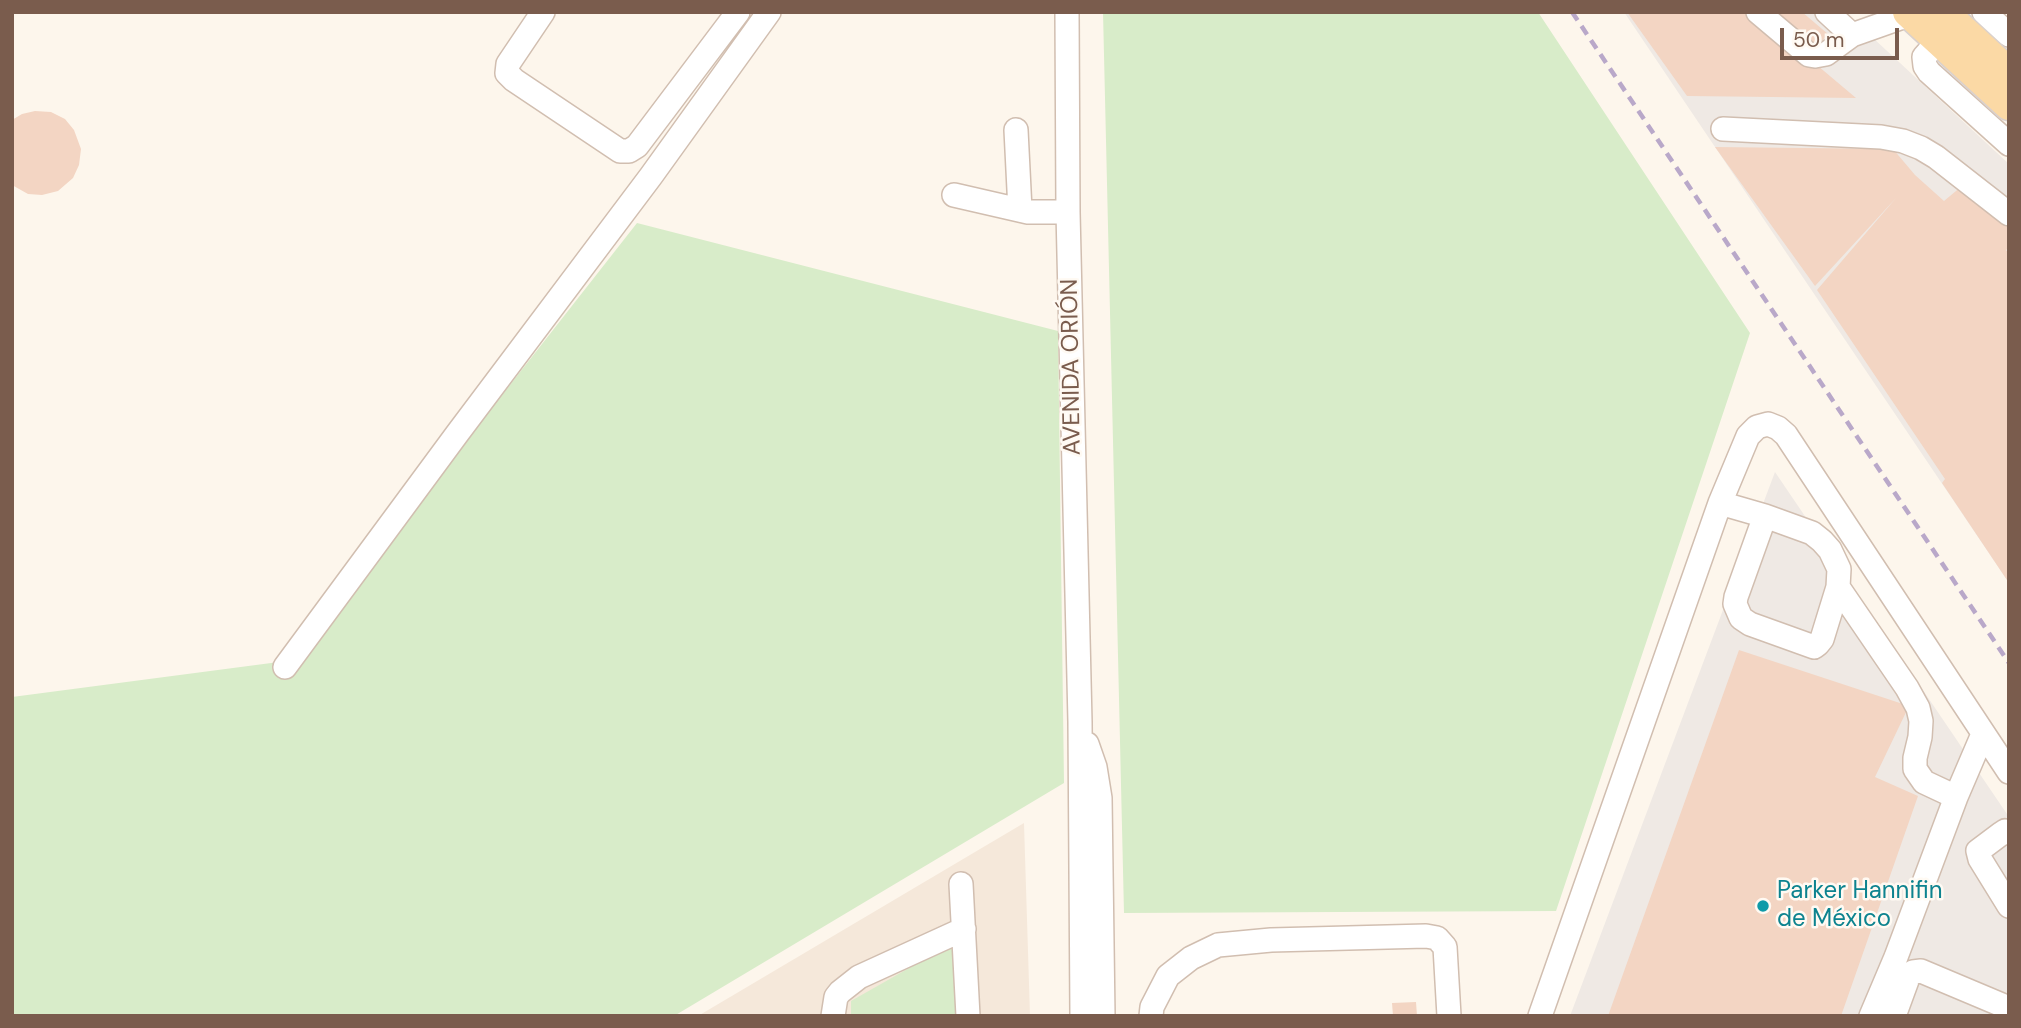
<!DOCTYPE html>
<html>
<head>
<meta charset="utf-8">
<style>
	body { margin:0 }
	#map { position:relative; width:2021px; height:1028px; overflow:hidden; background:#fdf6ec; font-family:"DM Sans",sans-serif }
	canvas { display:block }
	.frame { position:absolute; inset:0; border:14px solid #7a5c4d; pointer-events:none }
	.scale { position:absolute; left:1780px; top:28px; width:119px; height:32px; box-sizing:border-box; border:4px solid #7a5c4d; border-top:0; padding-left:9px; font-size:21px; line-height:24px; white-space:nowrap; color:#7a5c4d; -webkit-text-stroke:5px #fffaf3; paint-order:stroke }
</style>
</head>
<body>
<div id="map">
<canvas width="2021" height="1028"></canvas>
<div class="frame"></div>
<div class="scale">50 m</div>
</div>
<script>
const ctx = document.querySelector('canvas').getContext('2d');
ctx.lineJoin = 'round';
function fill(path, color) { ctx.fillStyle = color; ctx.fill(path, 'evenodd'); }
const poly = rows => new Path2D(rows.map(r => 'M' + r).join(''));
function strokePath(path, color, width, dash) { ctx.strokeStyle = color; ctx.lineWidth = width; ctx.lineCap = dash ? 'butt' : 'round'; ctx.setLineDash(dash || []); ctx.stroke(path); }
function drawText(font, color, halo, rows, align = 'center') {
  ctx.font = font + ' "DM Sans",sans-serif'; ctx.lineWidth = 5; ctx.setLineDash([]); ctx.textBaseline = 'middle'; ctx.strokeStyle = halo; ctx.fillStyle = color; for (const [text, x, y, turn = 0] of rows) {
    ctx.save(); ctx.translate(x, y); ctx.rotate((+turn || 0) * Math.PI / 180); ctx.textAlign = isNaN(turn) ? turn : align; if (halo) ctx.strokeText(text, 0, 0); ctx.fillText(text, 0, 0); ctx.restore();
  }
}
const residential = poly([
	[1024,823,1030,1016,698,1016]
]);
const industrial = poly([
	[1624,12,1845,12,2009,164,2009,583],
	[1775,472,2009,817,2009,1016,1570,1016]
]);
const green = poly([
	[1103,12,1538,12,1750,333,1556,911,1124,913],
	[637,223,1058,331,1064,783,674,1016,12,1016,12,697,294,660],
	[955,942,960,1016,851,1016,851,1001]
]);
const building = poly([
	[1627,12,1754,12,1856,98,1687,96],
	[1771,12,1802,12,1828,34,1815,49],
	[35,111,51,112,65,119,74,130,81,149,79,165,73,178,58,191,42,195,28,194,12,185,12,120,22,114],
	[1715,147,1893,149,1915,175,1944,201,1962,186,2009,226,2009,247,2006,250,2009,254,2009,583,1942,483,1945,479,1817,290,1896,198,1815,286],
	[1739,650,1909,706,1875,777,1918,796,1841,1016,1608,1016],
	[1416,1002,1417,1016,1393,1016,1392,1003]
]);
const minor = poly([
	[543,12,508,64,507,73,514,80,620,151,629,151,637,146,738,12],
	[1067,12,1068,212,1080,722,1082,1016],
	[1758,12,1809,55,1815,56,1826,54,1852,35],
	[1827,12,1852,35,1917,12],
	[1984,12,2009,35],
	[1949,29,1924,57,1925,66,1929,72,2009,144],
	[1723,129,1881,137,1903,141,1921,148,1936,157,2009,214],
	[1016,130,1020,210],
	[954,195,1028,212,1068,212],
	[1720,503,1765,516,1812,533,1822,541,1830,550,1839,569,1838,587,1907,688,1918,708,1921,721,1920,737,1915,758,1915,769,1924,782,1956,797],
	[1765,516,1736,597,1735,604,1741,618,1750,624,1814,647,1818,644,1822,639,1838,587],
	[285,667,457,434,651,176,769,12],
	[1087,744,1095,767,1100,798,1103,1016],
	[2009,833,2005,831,2002,833,1978,851,1980,859,2009,906],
	[961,884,968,1016],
	[833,1016,836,997,840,992,859,977,964,929],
	[1151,1016,1152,1007,1168,976,1191,958,1218,945,1271,940,1426,936,1437,938,1445,947,1449,1016],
	[1540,1016,1720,503,1748,436,1757,427,1768,424,1778,428,1786,435,2009,772],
	[1871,1016,1896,957,1956,797,1983,734],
	[1894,1016,1909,975,1913,972,1921,971,2009,1008]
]);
const major = poly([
	[1908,12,2009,105],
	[1943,12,2009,73]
]);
const rail = poly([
	[1572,12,2009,663]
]);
const markers = [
	[1763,906,7,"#0f9aa8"]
];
const streetNames = [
	["AVENIDA ORIÓN",1072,367,-91]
];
const cultureNames = [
	["Parker Hannifin",1777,892],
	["de México",1777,920]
];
fill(residential, '#f5e8da');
fill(industrial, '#efe9e4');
fill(green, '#d8ecc9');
fill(building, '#f3d5c3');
strokePath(minor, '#d1beb0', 26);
strokePath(major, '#dad1cd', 33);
strokePath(minor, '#fff', 23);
strokePath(major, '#fbd9a5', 30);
strokePath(rail, '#b9a8c9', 4.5, [10, 7]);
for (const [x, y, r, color] of markers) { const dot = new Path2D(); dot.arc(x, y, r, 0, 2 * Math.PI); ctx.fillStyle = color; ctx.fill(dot); strokePath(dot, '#fffaf3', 2.5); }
drawText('24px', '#7a5c4d', '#fffaf3', streetNames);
drawText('24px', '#0d838f', '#fffaf3', cultureNames, 'left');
</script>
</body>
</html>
